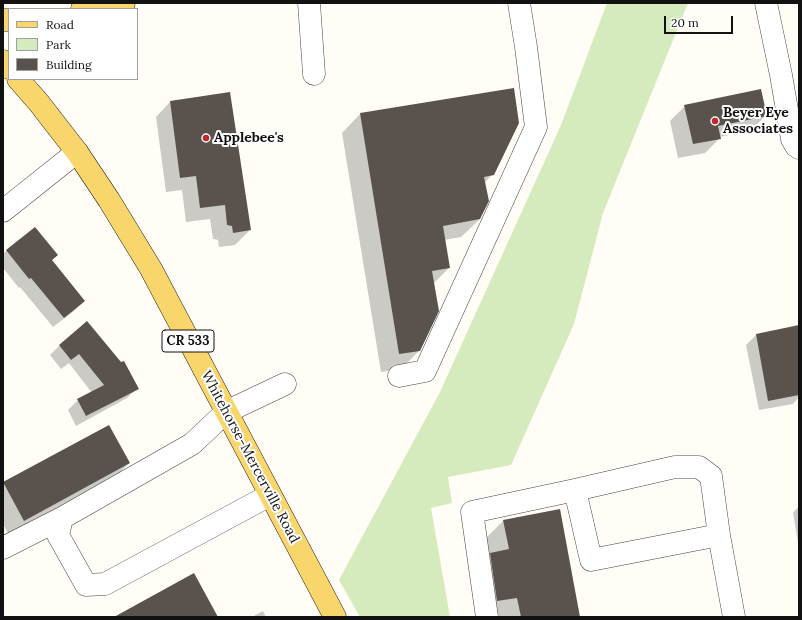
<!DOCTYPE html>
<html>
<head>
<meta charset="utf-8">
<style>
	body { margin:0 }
	#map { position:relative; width:802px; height:620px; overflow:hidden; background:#fffdf5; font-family:Lora,serif }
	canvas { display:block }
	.frame { position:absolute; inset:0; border:4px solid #111; pointer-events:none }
	.legend { position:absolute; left:8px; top:8px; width:130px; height:72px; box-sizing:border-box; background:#fff; border:1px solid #a0a0a0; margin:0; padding:5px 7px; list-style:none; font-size:12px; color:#111 }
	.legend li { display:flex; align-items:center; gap:8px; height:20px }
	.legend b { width:20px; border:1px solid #a0a0a0 }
	.scale { position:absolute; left:664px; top:16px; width:69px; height:18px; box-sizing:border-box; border:2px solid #111; border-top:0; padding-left:5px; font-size:12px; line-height:14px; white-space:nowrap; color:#111; -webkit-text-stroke:3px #fff; paint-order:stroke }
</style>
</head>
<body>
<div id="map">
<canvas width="802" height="620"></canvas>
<div class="frame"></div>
<ul class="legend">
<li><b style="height:5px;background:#f9d66b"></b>Road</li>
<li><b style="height:11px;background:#d5ebbd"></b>Park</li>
<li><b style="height:11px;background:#5a524d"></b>Building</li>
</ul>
<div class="scale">20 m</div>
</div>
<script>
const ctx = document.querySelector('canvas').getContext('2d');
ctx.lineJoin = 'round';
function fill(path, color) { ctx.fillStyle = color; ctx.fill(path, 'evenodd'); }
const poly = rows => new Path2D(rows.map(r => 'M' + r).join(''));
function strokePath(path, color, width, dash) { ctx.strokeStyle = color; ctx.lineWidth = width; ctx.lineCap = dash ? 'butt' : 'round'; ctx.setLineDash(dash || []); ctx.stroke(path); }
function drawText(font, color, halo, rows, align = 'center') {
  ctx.font = font + ' Lora,serif'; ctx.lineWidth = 4; ctx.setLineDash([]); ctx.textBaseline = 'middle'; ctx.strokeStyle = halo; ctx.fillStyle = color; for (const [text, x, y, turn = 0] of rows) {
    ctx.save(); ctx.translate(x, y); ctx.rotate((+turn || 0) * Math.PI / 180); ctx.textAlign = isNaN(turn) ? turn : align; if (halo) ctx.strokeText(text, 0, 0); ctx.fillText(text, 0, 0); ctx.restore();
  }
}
const green = poly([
	[607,3,688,3,603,213,574,324,511,465,448,477,452,503,431,508,450,617,360,617,339,580,440,392,561,125]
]);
const shadow = poly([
	[170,102,250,230,235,245,219,247,218,240,213,239,210,219,186,222,182,190,166,192,156,117],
	[685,106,765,116,751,131,719,137,720,138,705,153,678,158,670,121],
	[360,114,493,174,484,183,480,219,461,237,444,240,449,268,433,284,420,350,401,369,381,372,342,133],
	[7,250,84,301,74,311,53,327,20,287,19,288,3,268,3,254],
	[87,323,137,388,127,398,76,426,68,410,78,400,92,393,69,363,61,369,50,355,60,345],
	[797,327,799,335,799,397,793,404,759,410,746,345,756,335],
	[109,426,129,463,115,478,9,535,3,524,3,484],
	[799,506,799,548,793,513],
	[503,521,579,617,499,617,499,615,491,617,485,539],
	[263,611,266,617,252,617]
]);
const building = poly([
	[514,88,519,123,494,175,484,177,489,201,480,219,443,226,450,268,432,271,439,311,420,351,399,354,360,113],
	[761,89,767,116,718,126,721,139,693,144,684,105],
	[230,92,251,230,233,233,232,226,227,225,225,205,200,208,196,176,180,178,170,101],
	[35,227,58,255,52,260,85,301,64,318,31,278,29,279,6,250],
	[87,321,121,362,124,361,139,389,86,416,77,399,104,385,79,354,71,360,59,345],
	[799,325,799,395,768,401,756,334],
	[109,425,130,463,24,521,3,482],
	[560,509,580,617,521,617,517,598,497,601,490,553,509,549,503,520],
	[194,573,218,617,114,617]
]);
const minor = poly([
	[309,3,314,74],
	[766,3,781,75,792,139,796,146,799,148],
	[3,211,77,152],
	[399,376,425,371,536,127,526,47,519,3],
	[575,490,675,467,699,467,711,476,719,535],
	[270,495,105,584,86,585,58,535,62,518,192,444,226,412,285,384],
	[3,548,62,518],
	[487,617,472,512,575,490,591,560,719,535,734,617]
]);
const major = poly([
	[82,9,124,3],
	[3,20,9,20],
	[3,61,9,68],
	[18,79,39,103,77,152,109,200,151,269,335,617]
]);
const markers = [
	[715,121,4,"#c4262e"],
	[206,138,4,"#c4262e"]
];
const shields = [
	[188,341,52]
];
const shieldNames = [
	["CR 533",188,341]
];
const poiNames = [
	["Beyer Eye",723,113],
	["Associates",723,129],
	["Applebee's",214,138]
];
const streetNames = [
	["Whitehorse-Mercerville Road",250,457,62]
];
fill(green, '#d5ebbd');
fill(shadow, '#0003');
fill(building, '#5a524d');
strokePath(minor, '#444', 23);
strokePath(major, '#222', 23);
strokePath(minor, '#fff', 22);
strokePath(major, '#f9d66b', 22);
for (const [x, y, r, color] of markers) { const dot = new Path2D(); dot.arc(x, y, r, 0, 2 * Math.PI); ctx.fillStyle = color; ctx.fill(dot); strokePath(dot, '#fff', 1.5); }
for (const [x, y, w] of shields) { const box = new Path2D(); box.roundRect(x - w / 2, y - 11, w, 22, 3); ctx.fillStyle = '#fff'; ctx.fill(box); strokePath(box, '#111', 1); }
drawText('bold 13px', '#111', null, shieldNames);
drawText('bold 14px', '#111', '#fff', poiNames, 'left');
drawText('14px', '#111', '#fff', streetNames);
</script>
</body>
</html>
